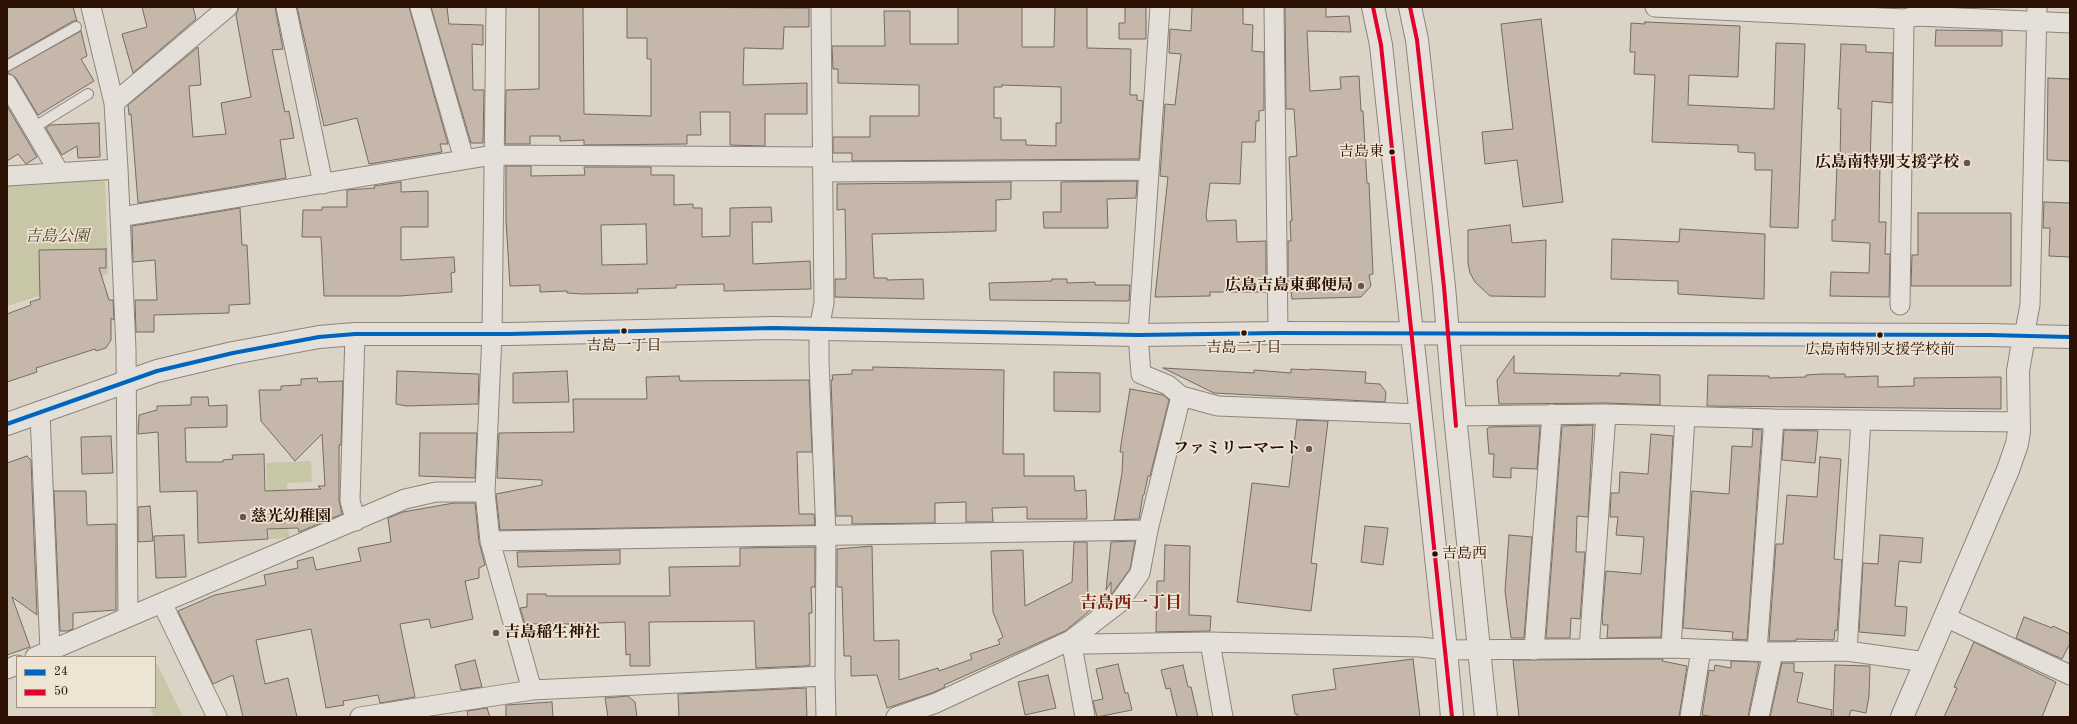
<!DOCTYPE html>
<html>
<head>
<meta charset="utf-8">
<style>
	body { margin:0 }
	#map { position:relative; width:2077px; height:724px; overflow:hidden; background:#dbd3c5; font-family:"Old Standard TT",serif }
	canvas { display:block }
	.frame { position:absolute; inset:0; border:8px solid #2d1105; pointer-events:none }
	.legend { position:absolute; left:16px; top:656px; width:140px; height:52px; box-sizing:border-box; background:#ede4d4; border:1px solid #a09081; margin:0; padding:5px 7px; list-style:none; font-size:12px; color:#2d1105 }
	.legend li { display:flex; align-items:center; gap:8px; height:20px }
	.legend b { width:20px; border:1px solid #a09081 }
</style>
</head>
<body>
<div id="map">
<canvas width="2077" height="724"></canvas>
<div class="frame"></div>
<ul class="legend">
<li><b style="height:5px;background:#0065bd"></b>24</li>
<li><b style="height:5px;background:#e4002b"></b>50</li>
</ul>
</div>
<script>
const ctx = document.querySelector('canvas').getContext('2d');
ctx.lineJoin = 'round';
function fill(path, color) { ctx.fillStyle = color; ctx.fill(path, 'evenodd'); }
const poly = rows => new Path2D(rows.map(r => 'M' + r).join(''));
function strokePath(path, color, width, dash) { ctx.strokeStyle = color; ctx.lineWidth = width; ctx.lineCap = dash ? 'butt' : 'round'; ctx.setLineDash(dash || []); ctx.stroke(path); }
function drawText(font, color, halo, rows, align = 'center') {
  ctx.font = font + ' "Old Standard TT","Noto Serif JP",serif'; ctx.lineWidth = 3.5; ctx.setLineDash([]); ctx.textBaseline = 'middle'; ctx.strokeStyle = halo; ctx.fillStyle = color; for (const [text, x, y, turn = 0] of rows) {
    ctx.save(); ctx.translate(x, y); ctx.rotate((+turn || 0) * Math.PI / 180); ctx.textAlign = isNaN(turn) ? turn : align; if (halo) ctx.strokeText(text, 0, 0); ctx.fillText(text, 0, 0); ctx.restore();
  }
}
const green = poly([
	[105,180,108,274,7,306,7,184],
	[311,461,312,482,287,483,289,538,269,539,266,463],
	[155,663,157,664,183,717,154,717,150,707,155,707]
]);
const building = poly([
	[7,7,73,7,77,21,73,21,7,59,7,7],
	[142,7,193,7,196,19,133,73,122,34,147,27,142,7],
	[239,7,275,7,283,49,272,50,285,112,289,111,294,138,280,140,286,178,138,203,131,114,129,115,128,105,198,47,201,85,189,86,193,137,226,134,221,103,251,97,236,15,239,7],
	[297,7,409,7,448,144,440,144,442,152,369,164,357,118,324,126,297,7],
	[431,7,447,7,449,24,483,25,483,45,472,44,473,90,484,90,483,143,471,143,431,7],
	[539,7,583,7,584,114,651,116,651,59,647,59,647,38,627,38,627,7,809,8,809,27,784,27,783,49,744,48,743,85,807,83,807,114,765,114,765,146,730,145,730,112,700,112,701,135,687,135,687,144,584,145,584,140,560,141,560,136,530,136,530,144,505,144,506,90,539,89,539,7],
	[958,7,1022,7,1022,47,1054,47,1055,7,1087,7,1087,48,1131,49,1130,95,1137,95,1137,100,1143,101,1139,159,852,161,852,153,833,153,833,137,870,137,870,116,919,116,919,85,838,83,838,69,833,69,832,46,885,46,884,11,910,11,910,44,958,44,958,7],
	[1002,85,1061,87,1061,123,1056,123,1056,146,1026,145,1026,140,1001,140,1001,118,994,118,994,87,1002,87,1002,85],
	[1125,7,1146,7,1146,39,1119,39,1119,23,1125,23,1125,7],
	[1192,7,1243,7,1243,24,1253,25,1252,51,1264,52,1264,110,1259,111,1259,121,1256,121,1255,142,1242,142,1240,184,1210,183,1206,215,1207,221,1236,220,1237,242,1266,241,1266,292,1210,292,1210,296,1155,297,1168,177,1160,176,1165,104,1175,105,1181,54,1169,53,1170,29,1191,31,1192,7],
	[1285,7,1326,7,1326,17,1349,16,1351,32,1307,31,1310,91,1341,89,1340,77,1359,76,1361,111,1363,111,1367,183,1369,183,1373,274,1369,275,1371,286,1361,297,1292,299,1291,292,1288,292,1288,241,1291,241,1290,221,1292,221,1289,157,1297,156,1294,109,1286,109,1285,7],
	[1541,19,1563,202,1523,207,1517,160,1485,164,1482,132,1513,129,1501,24,1541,19],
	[1645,22,1740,26,1738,77,1689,75,1688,105,1774,109,1776,43,1805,44,1798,228,1770,227,1772,170,1755,170,1755,153,1738,152,1738,145,1652,142,1655,75,1634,74,1635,52,1630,52,1631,23,1645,24,1645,22],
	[1936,30,2002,31,2002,46,1935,46,1936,30],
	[81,31,87,56,81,59,94,81,38,115,16,78,7,72,81,31],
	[1841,44,1866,45,1866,52,1893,53,1892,103,1872,101,1870,163,1880,164,1879,222,1886,222,1885,254,1890,254,1889,297,1830,296,1831,272,1869,273,1870,243,1832,241,1832,220,1835,220,1837,162,1840,162,1841,109,1838,109,1841,44],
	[2048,78,2070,79,2070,161,2047,160,2048,78],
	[7,106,37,157,26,164,18,154,7,161,7,106],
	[99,123,100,157,78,158,77,146,62,155,46,128,50,125,99,123],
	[506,166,531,166,531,176,585,175,584,167,651,167,651,175,674,175,674,205,693,204,693,208,702,208,702,237,730,236,730,208,771,207,772,222,752,222,753,264,810,261,811,289,724,291,724,284,676,285,676,288,637,289,638,293,583,294,567,293,567,291,540,292,540,285,510,286,506,220,506,166],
	[646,224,647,264,602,265,601,225,646,224],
	[1137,181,1136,198,1107,199,1108,228,1044,228,1043,212,1061,212,1061,182,1137,181],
	[401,182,401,192,428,191,428,227,401,227,401,260,454,257,455,272,451,273,452,292,400,296,324,296,321,237,302,237,303,210,322,210,322,207,347,207,347,190,375,188,374,186,401,182],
	[1011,182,1011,199,996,200,996,231,872,234,874,278,887,278,887,280,923,279,924,299,835,297,835,279,846,279,846,260,845,209,837,210,837,184,1011,182],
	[2044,202,2070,203,2070,257,2049,256,2050,228,2043,228,2044,202],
	[240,208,242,245,247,245,250,304,229,305,229,313,154,315,154,332,136,332,135,300,157,300,155,260,133,262,132,226,240,208],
	[1918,213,2011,213,2011,286,1911,286,1912,255,1918,255,1918,213],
	[1510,225,1512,243,1546,240,1545,297,1490,296,1475,282,1470,273,1468,263,1468,230,1510,225],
	[1680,229,1765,234,1764,299,1678,294,1678,281,1611,279,1612,239,1679,242,1680,229],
	[106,249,106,268,99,268,109,300,113,300,114,320,111,318,111,340,106,348,96,351,95,349,36,368,37,372,7,382,7,314,31,305,30,302,40,299,39,250,106,249],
	[1052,279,1067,279,1067,283,1095,282,1095,285,1130,285,1129,301,990,300,989,283,1052,281,1052,279],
	[1514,356,1514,373,1620,376,1620,373,1660,375,1660,405,1606,403,1499,404,1497,380,1514,356],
	[873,367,1004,370,1003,454,1024,454,1024,476,1074,476,1075,491,1086,490,1087,519,1027,519,1027,507,992,508,993,522,966,522,966,502,935,503,935,523,852,524,852,516,836,516,831,380,833,380,832,375,852,374,852,370,873,370,873,367],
	[1163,368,1254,373,1254,370,1291,373,1291,369,1310,370,1310,369,1366,372,1365,383,1380,384,1386,392,1385,402,1214,393,1163,368],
	[397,371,479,374,478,404,406,406,396,404,397,371],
	[567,371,569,402,513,403,513,373,567,371],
	[1054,372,1100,373,1100,412,1054,411,1054,372],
	[1823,374,1845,374,1845,377,1878,376,1878,387,1914,386,1914,378,2001,377,2001,409,1707,406,1708,375,1769,376,1769,378,1806,377,1806,375,1823,374],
	[679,376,680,381,809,380,812,452,797,452,799,514,814,514,815,525,500,530,496,494,542,485,542,480,497,478,499,433,574,432,573,399,647,399,646,377,679,376],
	[317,378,318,382,343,381,341,445,339,445,339,501,342,514,299,532,298,528,267,529,268,539,198,543,197,491,160,492,158,432,138,434,139,415,157,410,157,406,191,405,191,397,208,397,209,406,227,405,227,427,185,428,186,462,223,462,223,460,233,459,232,455,264,454,265,491,321,489,318,486,325,486,322,434,295,461,261,421,259,390,281,390,281,386,301,385,301,379,317,378],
	[1130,389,1163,395,1169,400,1150,476,1148,476,1144,495,1143,495,1139,519,1114,520,1122,473,1123,452,1120,452,1122,438,1130,389],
	[1297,420,1328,421,1311,563,1317,564,1311,611,1237,602,1252,483,1289,487,1297,420],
	[1593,425,1588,517,1577,516,1576,552,1585,552,1580,619,1571,618,1570,638,1546,638,1562,426,1593,425],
	[1540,426,1537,469,1511,468,1511,478,1493,477,1494,454,1489,454,1487,429,1489,427,1540,426],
	[1753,429,1762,430,1747,640,1732,639,1733,632,1683,628,1692,491,1729,494,1732,446,1752,447,1753,429],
	[1784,430,1818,431,1815,463,1782,460,1784,430],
	[420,433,477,433,475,478,419,476,420,433],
	[1651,434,1673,436,1661,637,1607,638,1608,625,1603,625,1602,619,1606,571,1641,574,1644,537,1616,535,1618,517,1610,517,1611,493,1619,493,1620,472,1648,474,1651,434],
	[111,436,113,473,82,474,81,437,111,436],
	[27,456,31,460,37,615,12,597,30,647,7,655,7,463,27,456],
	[1820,457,1841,459,1834,559,1842,560,1837,631,1835,630,1834,640,1796,639,1796,641,1769,641,1776,544,1783,544,1787,495,1817,497,1820,457],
	[54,491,86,491,87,525,116,524,116,610,73,613,73,629,67,631,60,631,54,491],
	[454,503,475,503,479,542,485,565,479,568,479,578,465,581,473,619,431,628,429,619,400,624,415,697,380,703,378,695,343,701,344,705,326,708,311,629,256,640,265,684,288,678,297,717,243,717,233,675,213,684,178,611,215,595,266,585,264,575,298,568,297,561,313,557,316,570,361,561,358,548,391,542,388,518,403,512,454,503],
	[150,506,153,541,138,542,138,507,150,506],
	[1365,526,1388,528,1383,565,1361,562,1365,526],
	[184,535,186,577,156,578,154,536,184,535],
	[1509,535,1532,537,1524,638,1511,638,1505,591,1509,535],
	[1880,535,1923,538,1921,563,1899,561,1895,606,1907,607,1905,636,1859,632,1863,563,1878,564,1880,535],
	[1135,541,1130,569,1111,595,1111,582,1106,590,1111,542,1135,541],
	[1074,542,1087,542,1088,603,1099,603,1065,631,944,685,945,687,932,693,887,708,877,675,851,676,851,656,844,656,842,587,837,587,837,549,872,546,874,641,899,640,899,680,938,668,939,671,972,659,970,654,1000,644,998,640,1003,637,993,612,991,551,1023,550,1025,606,1072,582,1074,542],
	[1165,545,1190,546,1189,615,1211,616,1210,631,1156,632,1157,581,1164,581,1165,545],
	[815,547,815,587,811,587,812,613,809,613,810,665,805,666,756,668,754,621,649,622,650,666,630,666,630,654,626,655,625,622,570,624,525,624,520,608,527,607,527,594,546,594,546,596,670,596,669,567,740,566,740,548,815,547],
	[620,550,620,564,518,567,517,552,620,550],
	[2024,617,2052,628,2053,626,2070,634,2070,643,2062,659,2016,638,2024,617],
	[1974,642,2056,682,2042,717,1944,717,1957,688,1954,687,1974,642],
	[1413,659,1420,717,1298,717,1297,714,1295,714,1292,695,1336,689,1333,669,1413,659],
	[1663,659,1662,661,1687,666,1679,717,1519,717,1513,660,1663,659],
	[475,660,482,687,461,690,455,665,475,660],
	[1731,661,1759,662,1748,717,1715,717,1702,715,1709,670,1714,671,1715,665,1731,668,1731,661],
	[1782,663,1794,663,1794,672,1803,673,1797,702,1832,710,1831,717,1770,717,1782,663],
	[1118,664,1125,693,1128,693,1132,710,1097,717,1093,701,1103,699,1096,669,1118,664],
	[1183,665,1188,687,1191,687,1198,717,1177,717,1170,688,1166,689,1161,670,1183,665],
	[1835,665,1870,666,1869,696,1866,713,1851,710,1849,717,1833,717,1835,665],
	[1048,675,1056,708,1025,715,1018,682,1048,675],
	[806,688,807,717,679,717,678,694,806,688],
	[628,696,635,702,637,717,608,717,605,698,628,696],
	[552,702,553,717,506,717,506,705,552,702],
	[487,708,490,717,468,717,467,711,487,708]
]);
const service = poly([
	[7,66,76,27],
	[33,128,88,94]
]);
const minor = poly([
	[91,7,114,103,118,169,126,349,128,616],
	[286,7,323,184],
	[420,7,464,159],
	[496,7,492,334,485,492,490,541,532,690],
	[821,7,824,303,819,329,819,361,826,536,825,676,826,717],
	[1160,7,1138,335,1141,374,1168,385,1181,396,1218,406,1420,414],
	[1274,7,1278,333],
	[1655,7,1904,19,1917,16,2070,23],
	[7,84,59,172],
	[114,103,228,7],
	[823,172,1149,170],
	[7,176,118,169],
	[120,217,493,155,822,157],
	[1900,305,1904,19],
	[355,334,350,501,356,521],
	[2024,336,2030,305,2037,7],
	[40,413,50,651],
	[1455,416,1606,414,1774,419,2019,422],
	[490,541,1148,530],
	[162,603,217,717],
	[1945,617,2070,675],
	[1210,642,1223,717],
	[1671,648,1685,417],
	[1589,649,1606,414],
	[1534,650,1552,414],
	[1757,651,1774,419],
	[1847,651,1861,420],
	[35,657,405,499,436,492,485,492],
	[7,669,17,665],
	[360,717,532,690,825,676],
	[896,717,936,703,1071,640,1118,604,1140,573,1148,530,1181,396],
	[1085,717,1071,640,1085,644,1210,642,1420,647,1446,650,1671,648,1773,652,1847,651,1926,662],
	[1690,717,1701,650],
	[1759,717,1773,652]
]);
const tertiary = poly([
	[1373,7,1381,45,1446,650,1452,717],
	[1410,7,1417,40,1444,287,1455,416,1486,717],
	[7,424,157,371,233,353,319,337,355,334,509,334,773,328,1138,335,1278,333,1989,335,2070,337],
	[1902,717,2008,470,2017,444,2019,431,2018,371,2024,336]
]);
const bus1 = poly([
	[7,424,157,371,233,353,319,337,355,334,509,334,773,328,1138,335,1278,333,1989,335,2070,337]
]);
const bus2 = poly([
	[1373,7,1381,45,1452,717],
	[1410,7,1417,40,1444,287,1456,426]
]);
const markers = [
	[1392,152,3.5,"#2d1105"],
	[1967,163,4,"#6a5548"],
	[1361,286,4,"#6a5548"],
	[624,331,3.5,"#2d1105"],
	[1244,333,3.5,"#2d1105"],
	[1880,335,3.5,"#2d1105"],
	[1309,449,4,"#6a5548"],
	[243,517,4,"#6a5548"],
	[1435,554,3.5,"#2d1105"],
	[496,633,4,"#6a5548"]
];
const busNames = [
	["吉島東",1384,152,"right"],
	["吉島一丁目",624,346],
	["吉島二丁目",1244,348],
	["広島南特別支援学校前",1880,350],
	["吉島西",1442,554,"left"]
];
const poiNames = [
	["広島南特別支援学校",1959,163],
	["広島吉島東郵便局",1353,286],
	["ファミリーマート",1301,449],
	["慈光幼稚園",251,517,"left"],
	["吉島稲生神社",504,633,"left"]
];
const parkNames = [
	["吉島公園",57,237]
];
const neighbourhoodNames = [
	["吉島西一丁目",1131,604]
];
fill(green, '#c7c6a7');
fill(building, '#c6b7ab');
strokePath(building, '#746b63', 1);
strokePath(service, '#8d857c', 12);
strokePath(minor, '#8d857c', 21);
strokePath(tertiary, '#8d857c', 24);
strokePath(service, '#e4e0d9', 10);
strokePath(minor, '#e4e0d9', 19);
strokePath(tertiary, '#e4e0d9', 22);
strokePath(bus1, '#0065bd', 4);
strokePath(bus2, '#e4002b', 4);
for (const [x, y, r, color] of markers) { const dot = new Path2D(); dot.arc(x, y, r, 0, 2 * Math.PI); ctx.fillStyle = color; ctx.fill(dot); strokePath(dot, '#ede4d4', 1.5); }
drawText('15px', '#2d1105', '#ede4d4', busNames);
drawText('bold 16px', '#2d1105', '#ede4d4', poiNames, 'right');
drawText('italic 16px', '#56442e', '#ede4d4', parkNames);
drawText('bold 17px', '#7a1f14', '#ede4d4', neighbourhoodNames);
</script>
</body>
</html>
